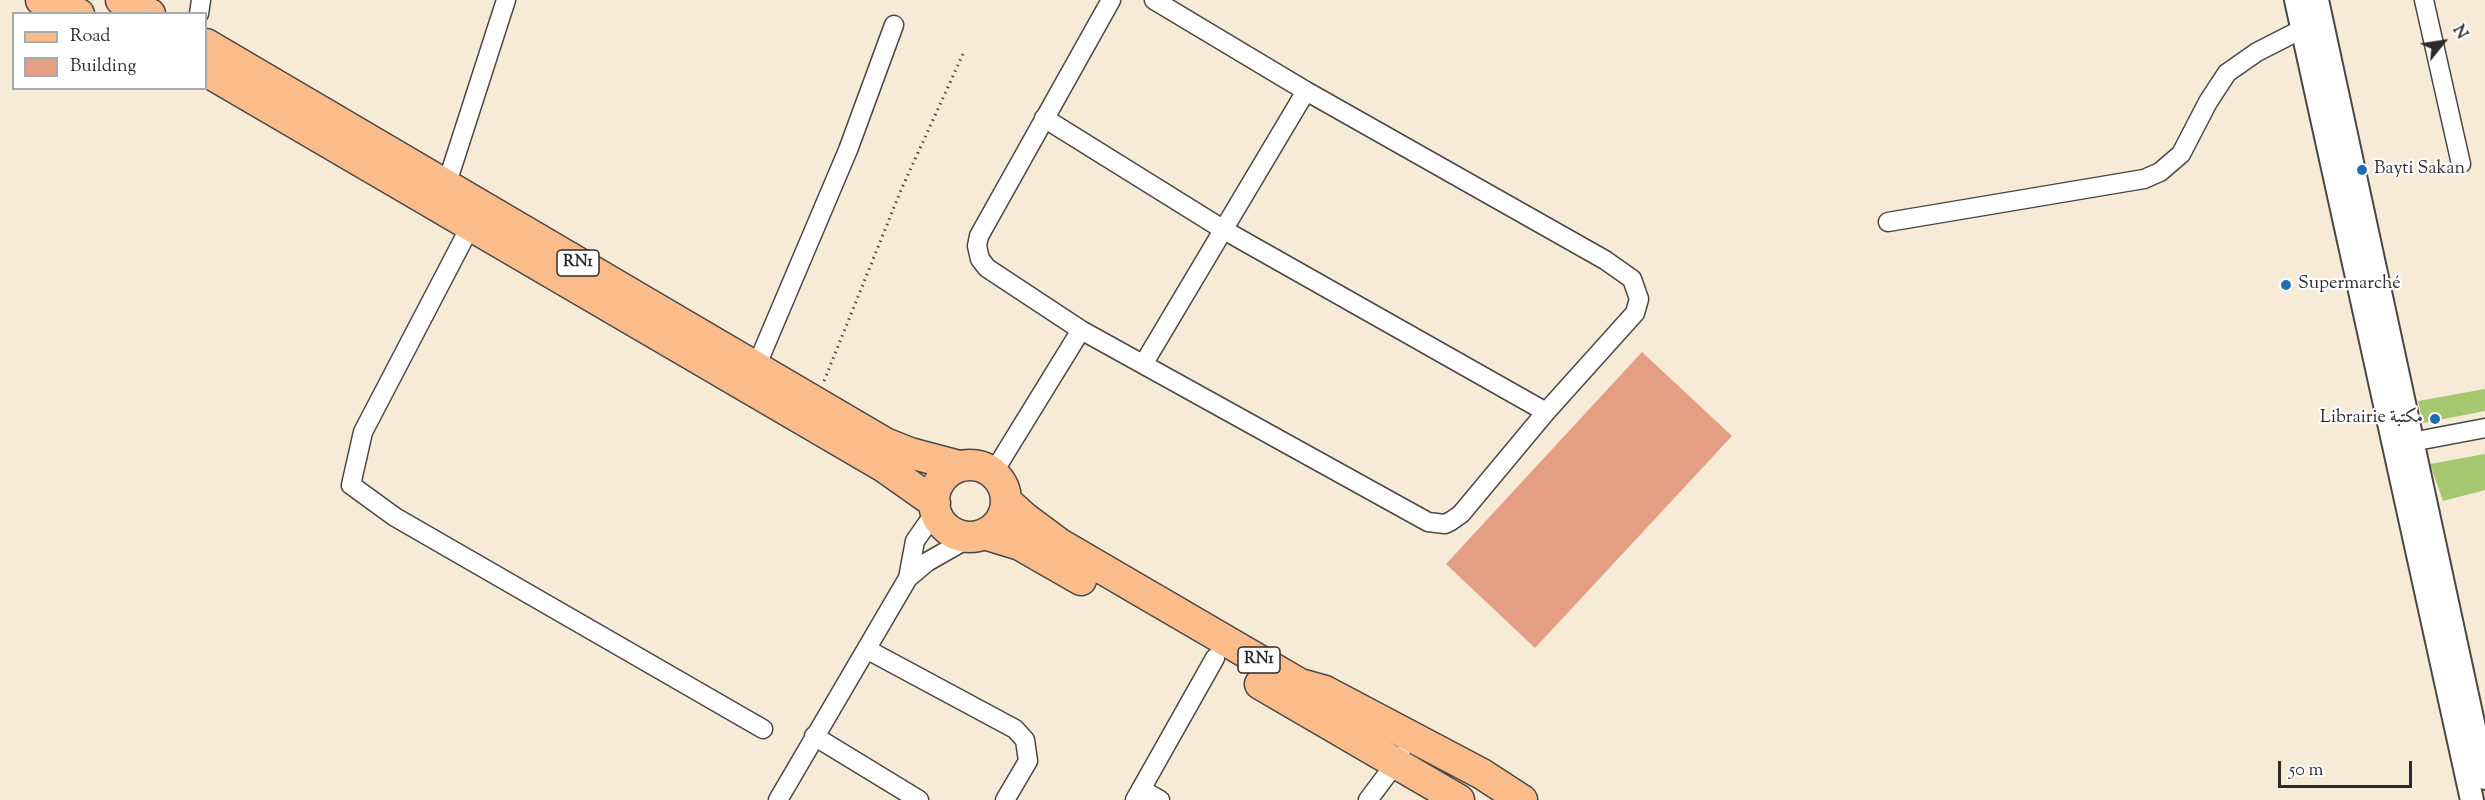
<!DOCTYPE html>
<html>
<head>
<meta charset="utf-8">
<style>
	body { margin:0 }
	#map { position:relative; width:2485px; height:800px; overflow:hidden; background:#f7ebd8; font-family:"Sorts Mill Goudy",serif }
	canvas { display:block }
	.legend { position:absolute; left:12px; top:12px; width:195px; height:78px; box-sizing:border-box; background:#fff; border:2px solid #aaa; margin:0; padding:8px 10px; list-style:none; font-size:18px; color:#2b2b2b }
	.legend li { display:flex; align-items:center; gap:12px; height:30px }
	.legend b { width:30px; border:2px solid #aaa }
	.north { position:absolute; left:2413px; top:12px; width:60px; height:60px; -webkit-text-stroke:4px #fff; paint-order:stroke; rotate:60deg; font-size:16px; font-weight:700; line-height:24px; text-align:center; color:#2b2b2b }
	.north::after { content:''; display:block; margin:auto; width:21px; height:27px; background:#2b2b2b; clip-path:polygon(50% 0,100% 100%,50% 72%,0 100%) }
	.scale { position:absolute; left:2278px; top:761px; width:134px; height:27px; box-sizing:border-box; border:3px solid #2b2b2b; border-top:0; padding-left:8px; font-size:18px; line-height:21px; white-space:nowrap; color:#2b2b2b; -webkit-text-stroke:4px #fff; paint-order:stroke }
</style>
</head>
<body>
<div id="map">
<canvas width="2485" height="800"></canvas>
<ul class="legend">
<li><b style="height:8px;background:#fabc8b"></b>Road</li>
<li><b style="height:16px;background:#e49e83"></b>Building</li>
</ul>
<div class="north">N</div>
<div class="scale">50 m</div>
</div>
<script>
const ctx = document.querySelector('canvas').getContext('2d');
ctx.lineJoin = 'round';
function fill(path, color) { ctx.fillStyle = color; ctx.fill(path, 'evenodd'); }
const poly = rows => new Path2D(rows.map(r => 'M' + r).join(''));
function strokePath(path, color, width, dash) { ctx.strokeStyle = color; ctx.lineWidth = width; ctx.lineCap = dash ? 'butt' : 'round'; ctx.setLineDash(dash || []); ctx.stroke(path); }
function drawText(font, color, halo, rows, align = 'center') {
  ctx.font = font + ' "Sorts Mill Goudy",Amiri,serif'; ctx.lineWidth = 4.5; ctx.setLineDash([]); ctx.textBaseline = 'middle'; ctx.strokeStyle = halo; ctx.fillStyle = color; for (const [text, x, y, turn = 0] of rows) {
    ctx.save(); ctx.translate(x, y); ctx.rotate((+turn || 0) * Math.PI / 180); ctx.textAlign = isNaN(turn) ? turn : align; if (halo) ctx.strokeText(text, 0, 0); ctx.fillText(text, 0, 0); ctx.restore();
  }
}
const green = poly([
	[2485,389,2485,411,2423,423,2418,401],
	[2485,454,2485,490,2443,501,2430,464]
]);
const building = poly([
	[1642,352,1732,436,1535,648,1446,564]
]);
const path = poly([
	[824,381,901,190,963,54]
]);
const minor = poly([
	[1111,0,979,236,977,246,980,259,987,268,1081,330,1428,522,1445,524,1451,521,1461,514,1546,412,1635,313,1639,299,1632,279,1605,260,1306,91,1154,0],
	[2424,0,2461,164],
	[199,14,201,0],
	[1044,118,1224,230,1546,412],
	[446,186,506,0],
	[1888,222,2144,179,2160,172,2181,154,2208,102,2227,73,2257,52,2314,23],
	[471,225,363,432,351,485,395,517,763,729],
	[1144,363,1306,91],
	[756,367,848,150,894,25],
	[2401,444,2485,428],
	[993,473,1081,330],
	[908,578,915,541,936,511],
	[868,650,1015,729,1025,740,1028,761,1005,800],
	[814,736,919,800],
	[1141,789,1160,800],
	[778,800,908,578,927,562,971,537],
	[1135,800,1215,658],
	[1368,800,1401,756]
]);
const tertiary = poly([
	[2296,0,2472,800],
	[2317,0,2485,778]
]);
const primary = poly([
	[41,0,79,14],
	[121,0,150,14],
	[206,44,885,443,910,453,959,466],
	[206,71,884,467,935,503],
	'934 501a36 36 0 1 1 72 0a36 36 0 1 1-72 0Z',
	[1006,501,1025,518,1060,544,1300,684,1325,691,1482,774,1522,800],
	[984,534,1020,545,1081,580],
	[1260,684,1459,800]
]);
const markers = [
	[2362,170,6,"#1f6fb2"],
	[2286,285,6,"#1f6fb2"],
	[2435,419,6,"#1f6fb2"]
];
const shields = [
	[578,263,42],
	[1259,660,42]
];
const shieldNames = [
	["RN1",578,263],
	["RN1",1259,660]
];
const poiNames = [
	["Bayti Sakan",2374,170],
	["Supermarché",2298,285],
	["Librairie مكتبة",2423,419,"right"]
];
fill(green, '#a4c770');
fill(building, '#e49e83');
strokePath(minor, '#4a4845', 21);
strokePath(tertiary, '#4a4845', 26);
strokePath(primary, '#4a4845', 33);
strokePath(path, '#4a4845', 3, [1.5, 4.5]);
strokePath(minor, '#fff', 18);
strokePath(tertiary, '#fff', 22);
strokePath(primary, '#fabc8b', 30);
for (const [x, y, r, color] of markers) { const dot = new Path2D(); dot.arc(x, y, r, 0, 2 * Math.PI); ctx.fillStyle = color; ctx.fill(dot); strokePath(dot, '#fff', 2); }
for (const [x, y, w] of shields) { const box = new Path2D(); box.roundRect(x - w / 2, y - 13, w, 26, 4.5); ctx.fillStyle = '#fff'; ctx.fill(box); strokePath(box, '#2b2b2b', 1.5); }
drawText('bold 16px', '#2b2b2b', null, shieldNames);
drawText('18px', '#2b2b2b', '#fff', poiNames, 'left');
</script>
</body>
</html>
